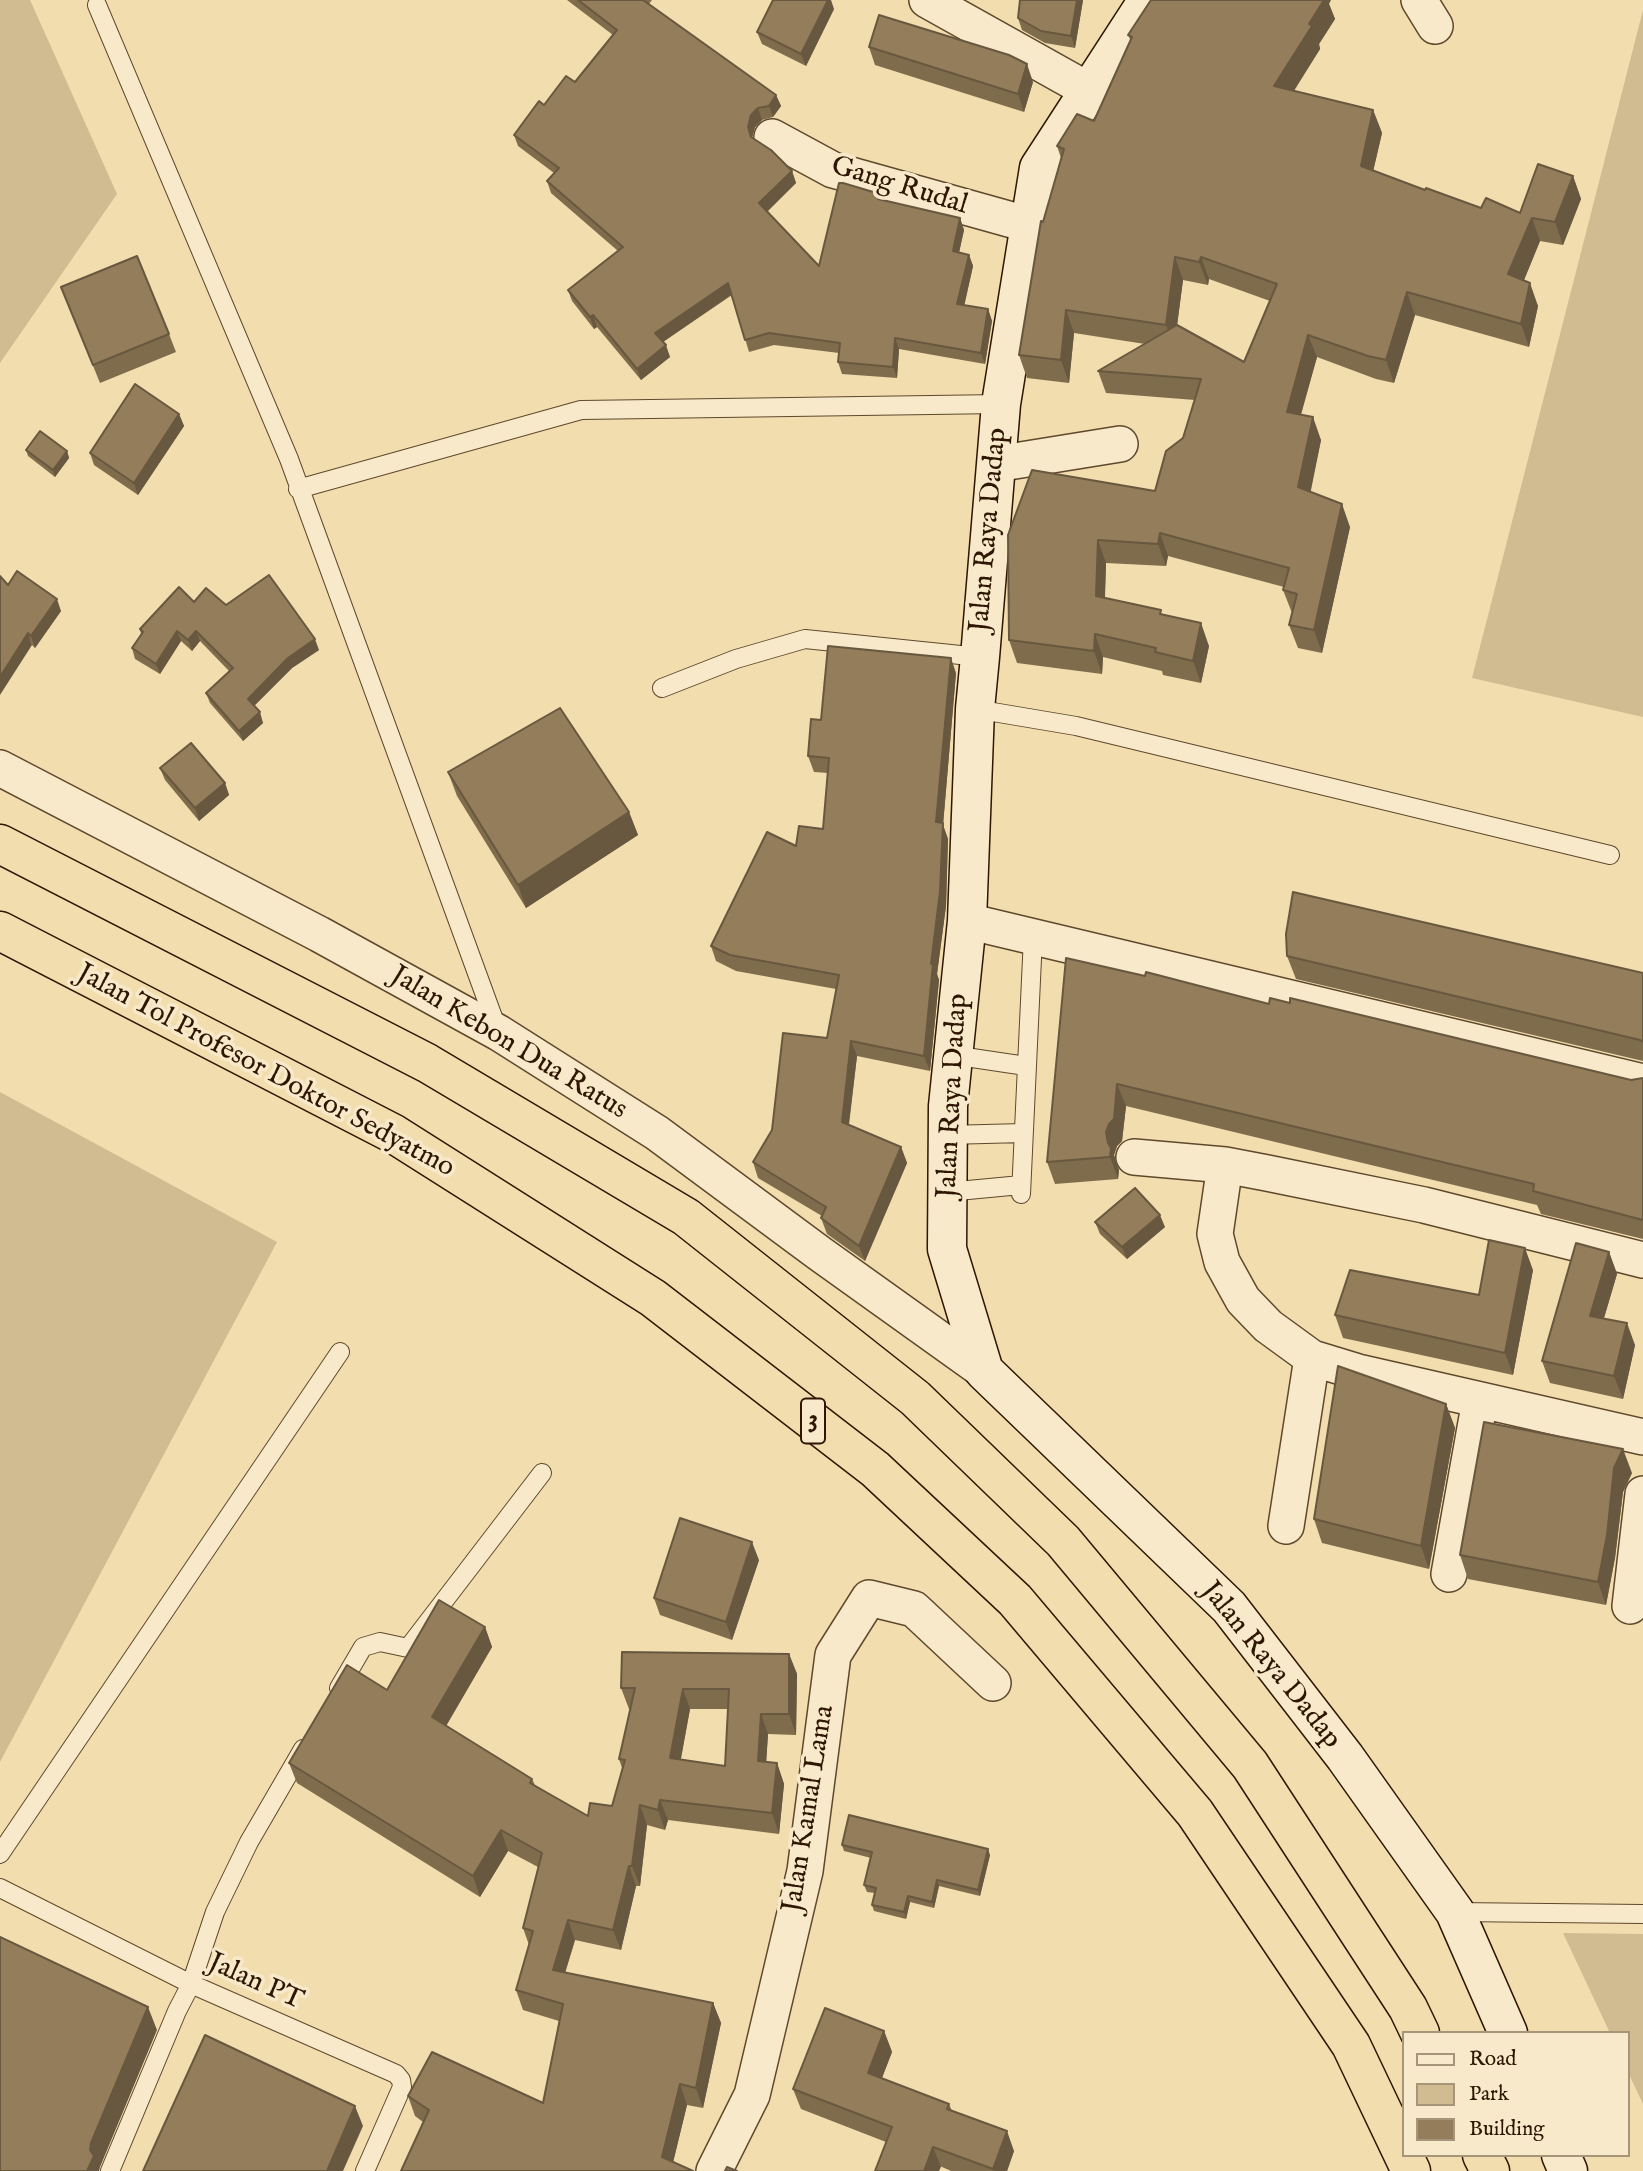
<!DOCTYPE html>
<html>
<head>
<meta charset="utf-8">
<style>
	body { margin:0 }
	#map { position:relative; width:1643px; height:2171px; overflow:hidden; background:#f2ddae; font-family:"IM FELL English",serif }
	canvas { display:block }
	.legend { position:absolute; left:1402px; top:2031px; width:228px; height:126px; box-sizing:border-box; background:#f7e9ca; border:2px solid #a79579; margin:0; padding:9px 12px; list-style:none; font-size:21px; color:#2e1600 }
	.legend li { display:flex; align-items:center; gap:14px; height:35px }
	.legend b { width:35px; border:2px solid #a79579 }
</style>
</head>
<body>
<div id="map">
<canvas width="1643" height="2171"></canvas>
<ul class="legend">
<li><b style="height:9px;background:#f7e9ca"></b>Road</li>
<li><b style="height:19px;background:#d1bb90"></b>Park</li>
<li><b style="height:19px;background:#947d5a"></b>Building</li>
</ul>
</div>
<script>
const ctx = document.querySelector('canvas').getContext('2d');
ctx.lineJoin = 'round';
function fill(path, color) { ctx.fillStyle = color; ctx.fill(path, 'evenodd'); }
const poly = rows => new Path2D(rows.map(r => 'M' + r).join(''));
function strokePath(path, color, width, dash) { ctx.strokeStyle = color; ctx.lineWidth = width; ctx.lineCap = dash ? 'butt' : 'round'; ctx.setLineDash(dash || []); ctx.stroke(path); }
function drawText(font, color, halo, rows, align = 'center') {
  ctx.font = font + ' "IM FELL English",serif'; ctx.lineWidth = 7; ctx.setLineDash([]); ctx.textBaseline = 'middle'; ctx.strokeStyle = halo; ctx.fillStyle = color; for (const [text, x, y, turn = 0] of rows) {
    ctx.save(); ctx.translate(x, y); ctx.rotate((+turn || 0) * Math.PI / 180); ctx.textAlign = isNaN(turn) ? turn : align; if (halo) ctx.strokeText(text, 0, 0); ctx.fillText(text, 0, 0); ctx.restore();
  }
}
const green = poly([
	[0,0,30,0,117,194,0,363],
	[1643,10,1643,717,1472,678],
	[0,1092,277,1242,0,1762],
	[1563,1933,1643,1934,1643,2104,1627,2070,1627,2033,1610,2033]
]);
const service = poly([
	[97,5,289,459,497,1028],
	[298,489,581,410,1001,404],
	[662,688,736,659,805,639,980,657],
	[975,709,1076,726,1610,855],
	[952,1055,1026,1066],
	[947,1135,1023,1133],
	[947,1192,1021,1185],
	[1021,1194,1033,937],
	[339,1688,363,1647,380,1642,408,1648,542,1473],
	[0,1854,340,1352],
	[0,1888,191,1984,396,2074,401,2080,402,2087,365,2171],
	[1455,1912,1643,1914],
	[110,2171,177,2011,191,1984,215,1912,249,1842,303,1749]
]);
const minor = poly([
	[927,0,1088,90],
	[1419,0,1435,26],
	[772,137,833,170,1030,225],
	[996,464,1120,444],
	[0,768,319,934,499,1033,657,1133,819,1253,984,1371],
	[967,921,1643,1082],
	[1134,1157,1225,1165,1267,1173,1424,1205,1643,1260],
	[1225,1165,1215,1234,1222,1262,1243,1300,1268,1326,1312,1358,1358,1372,1643,1437],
	[1286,1526,1312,1358],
	[1449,1574,1480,1400],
	[1630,1606,1643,1494],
	[714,2171,752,2095,805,1871,833,1655,869,1598,914,1609,993,1683]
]);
const secondary = poly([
	[1148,0,1039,168,1001,404,980,657,975,709,967,921,948,1106,947,1249,984,1371,1229,1607,1345,1757,1455,1912,1508,2033],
	[1561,2155,1568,2171]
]);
const motorway = poly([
	[0,844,427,1063,686,1217,915,1398,1063,1541,1250,1765,1408,2008,1420,2033],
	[0,931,394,1134,653,1298,875,1469,1015,1600,1195,1813,1351,2045,1411,2171],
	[1482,2155,1490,2171]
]);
const wall = poly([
	[567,0,652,0,649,4,776,95,781,106,773,117,762,120,755,127,752,137,792,171,796,183,767,211,819,266,880,194,882,200,960,218,964,230,959,252,969,255,973,266,964,305,988,309,992,321,985,364,899,349,897,378,842,374,838,362,839,353,774,345,749,352,732,295,663,342,670,357,641,380,597,327,594,329,572,301,568,290,618,251,551,193,547,181,554,173,518,146,514,135,544,105,575,82,613,35],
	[1020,0,1083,0,1075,48,1045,43,1022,30,1018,18],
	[1329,4,1335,19,1319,44,1320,49,1294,91,1373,110,1382,133,1373,171,1425,190,1481,208,1520,213,1573,176,1581,199,1563,245,1540,241,1524,280,1538,306,1529,347,1415,315,1394,383,1376,379,1317,357,1301,415,1321,440,1310,492,1350,527,1322,653,1298,648,1289,625,1292,613,1283,590,1284,587,1168,556,1166,566,1106,563,1105,598,1163,614,1209,646,1201,683,1163,675,1162,671,1103,657,1102,674,1017,663,1009,640,1008,535,1155,491,1183,438,1195,400,1106,393,1098,371,1145,344,1074,333,1069,383,1027,378,1019,355,1043,222,1061,158,1057,146,1094,121,1131,41,1128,35],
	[1209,279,1270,301,1244,362,1177,326,1183,280,1208,285],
	[834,9,806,66,762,44,757,32],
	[869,47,1033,82,1024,112,875,65],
	[61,287,169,334,176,352,100,383],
	[179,414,184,426,138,495,94,465,90,453],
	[26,450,67,451,69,458,55,477,28,456],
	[8,585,61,611,35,648,32,645],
	[194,602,226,605,319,650,292,668,254,706,263,723,243,741,210,703,206,693,229,671,200,641,192,651,181,641,160,674,135,659,132,648,141,634,140,629],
	[956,673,943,825,948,839,946,906,937,974,939,980,930,1071,857,1056,849,1125,901,1147,907,1163,865,1261,827,1234,821,1218,822,1216,758,1178,753,1162,827,1038,836,989,736,971,716,961,711,946,796,846,823,829,828,773,814,772,808,756,821,720],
	[160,768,225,783,229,795,199,821,165,780],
	[448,772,629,812,638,835,526,908,457,796],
	[1287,956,1643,973,1643,1061,1296,979],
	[1066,958,1269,1004,1631,1080,1643,1078,1643,1239,1541,1214,1537,1205,1126,1106,1122,1141,1117,1146,1114,1155,1119,1170,1118,1179,1055,1184,1047,1162],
	[1095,1222,1165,1227,1127,1259,1100,1234],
	[1609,1252,1617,1274,1604,1318,1635,1345,1623,1399,1550,1383,1542,1361],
	[1533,1270,1513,1375,1343,1338,1335,1315,1479,1295],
	[1446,1404,1455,1428,1429,1569,1322,1543,1314,1519],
	[1632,1473,1623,1492,1615,1558,1606,1605,1468,1579,1460,1555],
	[759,1560,732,1640,660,1615,654,1598],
	[485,1627,492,1647,446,1726,532,1779,535,1785,588,1816,612,1806,622,1768,619,1759,630,1709,629,1709,621,1688,789,1654,797,1674,796,1735,768,1734,766,1762,777,1763,784,1784,779,1834,668,1820,665,1830,647,1825,640,1886,636,1886,621,1950,575,1940,565,1972,713,2003,721,2023,703,2108,687,2105,673,2162,423,2122,415,2116,408,2096,543,2103,559,2021,523,2010,516,1990,529,1945,523,1928,538,1867,508,1851,480,1897,297,1783,289,1763,387,1690],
	[690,1709,728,1709,725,1766,681,1759],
	[842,1845,990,1855,980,1896,939,1886,934,1908,910,1902,906,1919,874,1911,872,1905,875,1893,867,1892,864,1885,871,1858,844,1851],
	[884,2031,892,2052,882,2078,949,2104,952,2111,1014,2151,1007,2171,951,2171,886,2142,801,2109,793,2089]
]);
const shadedWall = poly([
	[828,0,831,0,834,9,806,66,801,54],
	[1077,0,1083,0,1075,48,1071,36],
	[1321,0,1331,0,1329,4,1335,19,1319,44,1320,49,1282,109,1274,86],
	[1027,64,1033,82,1024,112,1018,94],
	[776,95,781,106,773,117,769,106],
	[758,108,762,120,755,127,752,138,748,127,751,115],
	[1373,110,1382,133,1369,189,1361,166],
	[792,171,796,183,764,215,759,203],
	[1573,176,1581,199,1563,245,1555,222],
	[960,218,964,230,957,262,953,251],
	[1532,218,1540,241,1517,297,1508,274],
	[969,255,973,266,962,316,957,304],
	[1175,257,1183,280,1174,348,1166,325],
	[1201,257,1209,279,1208,285,1199,262],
	[728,283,732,294,660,344,655,333],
	[1530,283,1538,306,1529,347,1521,324],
	[1407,292,1415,315,1394,383,1386,360],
	[988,309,992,321,985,364,981,353],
	[1066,310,1074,333,1069,383,1061,360],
	[593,315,597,327,594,329,590,317],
	[1308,335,1317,357,1295,434,1287,412],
	[895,338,899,349,897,378,893,367],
	[666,345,670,357,641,380,637,369],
	[179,414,184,426,138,495,134,483],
	[1313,417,1321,440,1307,510,1298,487],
	[67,451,69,458,55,477,53,470],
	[1342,504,1350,527,1322,653,1314,630],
	[1160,533,1168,556,1166,566,1158,544],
	[1098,540,1106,563,1104,618,1096,596],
	[57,599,61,611,35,648,31,636],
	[1201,623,1209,646,1201,683,1193,661],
	[177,631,181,641,160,674,156,664],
	[196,631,200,641,192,651,188,640],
	[28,633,32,645,0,695,0,677],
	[1095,634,1103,657,1102,674,1094,651],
	[315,639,319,650,292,668,251,709,248,699,288,658],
	[951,658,956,673,943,825,948,839,946,906,937,974,939,980,930,1071,924,1056,931,964,936,822],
	[260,712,263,723,243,741,239,731],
	[225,783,229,795,199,821,195,808],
	[629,812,638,835,526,908,518,885],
	[851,1041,857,1056,847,1138,842,1122],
	[1117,1084,1126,1106,1122,1141,1117,1146,1114,1155,1119,1170,1118,1179,1110,1157,1106,1132],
	[901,1147,907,1163,865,1261,859,1246],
	[1160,1215,1165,1227,1127,1259,1122,1247],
	[1525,1248,1533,1270,1513,1375,1505,1353],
	[1609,1252,1617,1274,1598,1338,1590,1316],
	[1627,1323,1635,1345,1623,1399,1614,1376],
	[1446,1404,1455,1428,1429,1569,1421,1546],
	[1623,1449,1632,1473,1623,1492,1615,1558,1606,1605,1598,1582,1614,1468],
	[752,1542,759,1560,732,1640,726,1622],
	[485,1627,492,1647,439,1738,432,1717],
	[789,1654,797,1674,796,1735,789,1714],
	[683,1689,690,1709,677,1778,670,1758],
	[761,1714,768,1734,765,1782,758,1761],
	[777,1763,784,1784,779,1834,772,1813],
	[660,1800,668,1820,665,1830,658,1810],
	[640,1805,647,1825,640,1886,632,1866],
	[501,1830,508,1851,480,1897,473,1876],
	[988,1849,990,1855,980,1896,978,1890],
	[629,1866,636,1886,621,1950,613,1930],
	[937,1880,939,1886,934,1908,932,1902],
	[908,1896,910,1902,906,1919,904,1912],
	[568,1920,575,1940,560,1990,553,1970],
	[713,2003,721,2023,703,2108,696,2088],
	[148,2007,157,2030,100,2167,99,2171,87,2171,91,2143],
	[884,2031,892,2052,876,2093,868,2073],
	[680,2084,687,2105,671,2171,662,2157],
	[355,2106,363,2126,343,2171,327,2171],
	[1007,2131,1014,2151,1007,2171,994,2171,993,2169],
	[933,2147,941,2167,939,2171,924,2171]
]);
const building = poly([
	[578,0,643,0,776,95,769,106,758,108,751,115,748,127,751,137,771,150,792,171,759,203,819,266,839,183,843,183,880,194,878,199,960,218,953,251,969,255,957,304,988,309,981,353,895,338,893,367,838,362,840,343,769,333,745,340,728,283,655,333,666,345,637,369,593,315,590,317,568,290,623,247,547,181,559,168,514,135,539,101,544,105,566,76,575,82,617,30,578,0],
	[773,0,828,0,801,54,757,32,773,0],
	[1020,0,1077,0,1071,36,1041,31,1018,18,1020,0],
	[1151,0,1324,0,1309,24,1312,26,1274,86,1373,110,1361,166,1425,190,1426,188,1481,208,1486,198,1520,213,1538,164,1573,176,1555,222,1532,218,1508,274,1530,283,1521,324,1407,292,1386,360,1368,356,1308,335,1287,412,1313,417,1298,487,1342,504,1314,630,1289,625,1297,594,1283,590,1289,568,1160,533,1158,544,1098,540,1096,596,1161,610,1160,614,1201,623,1193,661,1155,652,1156,648,1095,634,1094,651,1009,640,1008,535,1032,470,1155,491,1166,451,1183,438,1201,379,1098,371,1177,325,1244,362,1277,284,1201,257,1199,262,1175,257,1166,325,1066,310,1061,360,1019,355,1041,221,1043,222,1064,149,1057,146,1077,114,1094,121,1132,37,1128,35,1151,0],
	[879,15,1009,55,1027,64,1018,94,869,47,879,15],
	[137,256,169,334,93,365,61,287,137,256],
	[135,384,179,414,134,483,90,453,135,384],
	[40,431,67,451,53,470,26,450,40,431],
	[17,571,57,599,31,636,28,633,0,677,0,576,8,585,17,571],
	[269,575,315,639,288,658,248,699,260,712,239,731,206,693,233,668,196,631,188,640,177,631,156,664,132,648,143,632,140,629,179,587,194,602,206,588,226,605,269,575],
	[828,646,951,658,936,822,943,823,940,891,931,964,933,964,924,1056,851,1041,842,1122,901,1147,859,1246,821,1218,826,1207,753,1162,772,1130,783,1033,827,1038,839,975,730,955,711,946,767,832,796,846,799,826,823,829,829,758,808,756,811,719,821,720,828,646],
	[560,708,629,812,518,885,448,772,560,708],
	[191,743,225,783,195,808,160,768,191,743],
	[1293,892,1643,973,1643,1042,1640,1040,1287,956,1286,934,1293,892],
	[1066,958,1145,976,1146,972,1269,1004,1270,998,1290,1003,1290,998,1631,1080,1643,1078,1643,1220,1533,1191,1534,1184,1117,1084,1114,1119,1109,1124,1106,1132,1108,1143,1111,1148,1110,1157,1047,1162,1066,958],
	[1135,1188,1160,1215,1122,1247,1095,1222,1135,1188],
	[1489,1240,1525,1248,1505,1353,1335,1315,1350,1270,1479,1295,1489,1240],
	[1576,1243,1609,1252,1590,1316,1627,1323,1614,1376,1542,1361,1576,1243],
	[1338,1366,1446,1404,1421,1546,1314,1519,1338,1366],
	[1484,1422,1623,1449,1614,1468,1607,1535,1598,1582,1460,1555,1484,1422],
	[680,1518,752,1542,726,1622,654,1598,680,1518],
	[439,1600,485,1627,432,1717,532,1779,530,1783,588,1816,590,1803,612,1806,625,1760,619,1759,635,1688,621,1688,622,1652,789,1654,789,1714,761,1714,758,1761,777,1763,772,1813,660,1800,658,1810,640,1805,632,1866,629,1866,613,1930,568,1920,553,1970,713,2003,696,2088,680,2084,662,2157,693,2171,401,2171,429,2110,408,2096,432,2052,543,2103,563,2004,516,1990,533,1931,523,1928,542,1853,501,1830,473,1876,289,1763,347,1665,387,1690,439,1600],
	[683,1689,729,1689,725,1766,670,1758,683,1689],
	[849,1815,988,1849,978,1890,937,1880,932,1902,908,1896,904,1912,872,1905,876,1888,864,1885,872,1852,842,1845,849,1815],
	[0,1937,148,2007,91,2143,90,2150,94,2156,87,2171,0,2171,0,1937],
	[825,2008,884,2031,868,2073,949,2104,947,2109,1007,2131,993,2169,933,2147,924,2171,875,2171,892,2127,793,2089,825,2008],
	[205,2035,355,2106,327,2171,143,2171,205,2035],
	[727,2167,737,2171,725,2171,727,2167]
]);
const shields = [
	[813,1421,24]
];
const shieldNames = [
	["3",813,1421]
];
const streetNames = [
	["Gang Rudal",899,187,17],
	["Jalan Raya Dadap",990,530,-85],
	["Jalan Kebon Dua Ratus",508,1044,31],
	["Jalan Tol Profesor Doktor Sedyatmo",265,1072,28],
	["Jalan Raya Dadap",954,1096,-87],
	["Jalan Raya Dadap",1270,1666,51],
	["Jalan Kamal Lama",810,1809,-81],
	["Jalan PT",255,1983,24]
];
fill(green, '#d1bb90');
strokePath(service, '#5f482c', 20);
strokePath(minor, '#5f482c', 38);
strokePath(secondary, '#2e1600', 41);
strokePath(motorway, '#2e1600', 41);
strokePath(service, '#f7e9ca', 18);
strokePath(minor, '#f7e9ca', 35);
strokePath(secondary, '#f7e9ca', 38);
strokePath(motorway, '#f2ddae', 38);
fill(wall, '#7f6c4d');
fill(shadedWall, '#68583f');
fill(building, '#947d5a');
strokePath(building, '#68583f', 2);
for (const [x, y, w] of shields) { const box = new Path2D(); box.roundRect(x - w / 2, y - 22.5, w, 45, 5); ctx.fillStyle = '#f7e9ca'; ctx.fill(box); strokePath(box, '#2e1600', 2); }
drawText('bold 26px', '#2e1600', null, shieldNames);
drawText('28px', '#2e1600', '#f7e9ca', streetNames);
</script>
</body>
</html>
